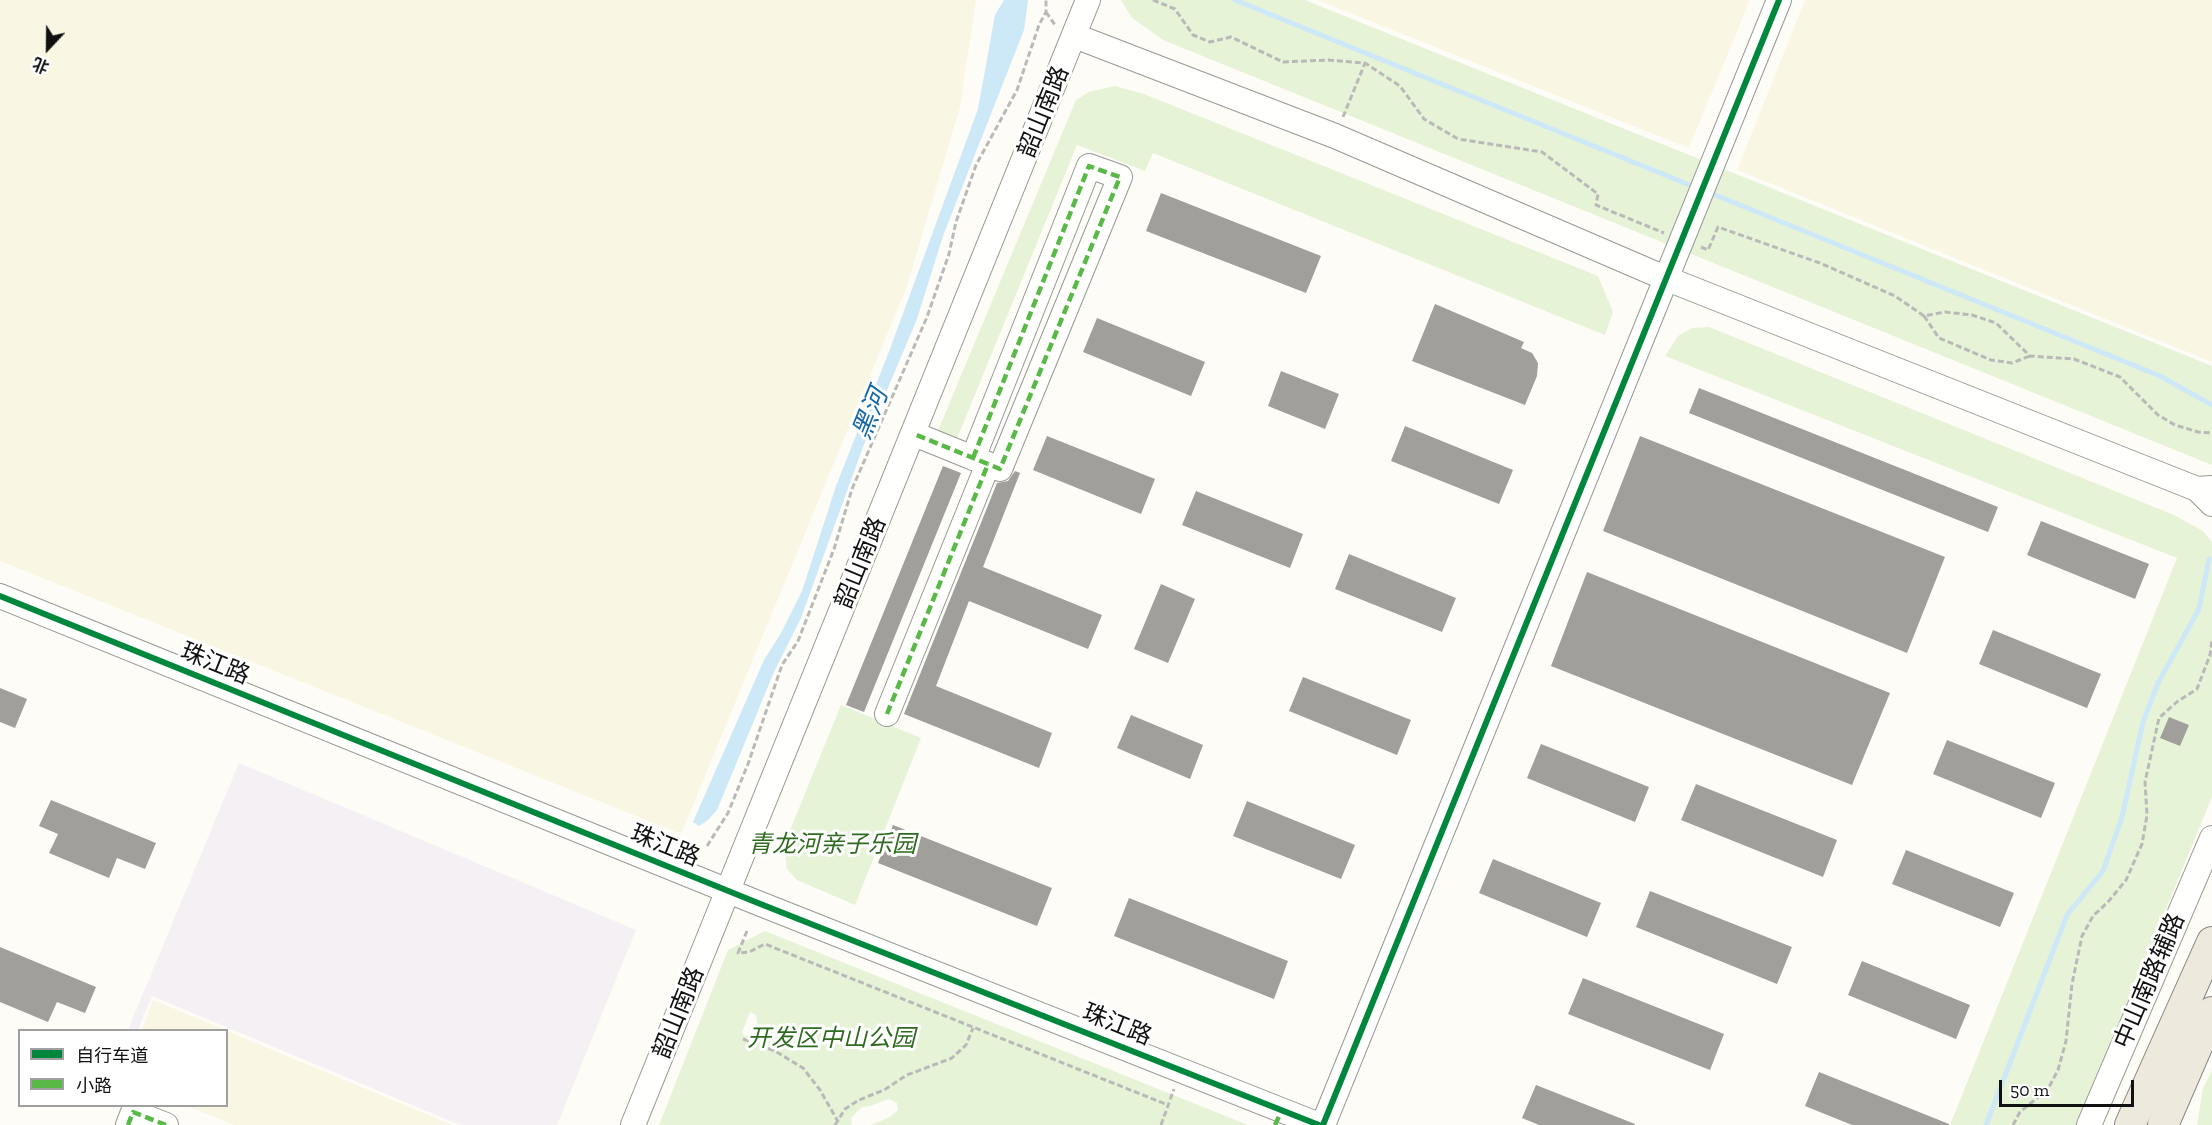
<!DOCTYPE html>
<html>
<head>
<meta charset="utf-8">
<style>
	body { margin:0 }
	#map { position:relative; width:2212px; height:1125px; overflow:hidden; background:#fdfcf7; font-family:"Zilla Slab","Noto Sans SC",serif }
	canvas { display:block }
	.legend { position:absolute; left:18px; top:1029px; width:210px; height:78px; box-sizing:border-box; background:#fff; border:2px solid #a0a0a0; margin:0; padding:8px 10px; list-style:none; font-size:18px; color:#111 }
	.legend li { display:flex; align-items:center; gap:12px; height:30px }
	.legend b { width:30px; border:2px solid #a0a0a0 }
	.north { position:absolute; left:18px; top:18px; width:60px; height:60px; -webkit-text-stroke:4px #fff; paint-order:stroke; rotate:202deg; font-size:16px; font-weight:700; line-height:24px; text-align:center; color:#111 }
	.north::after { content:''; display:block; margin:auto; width:21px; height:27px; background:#111; clip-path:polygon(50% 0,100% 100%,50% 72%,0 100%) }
	.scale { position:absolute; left:1999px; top:1080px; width:135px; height:27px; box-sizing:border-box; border:3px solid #111; border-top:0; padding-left:8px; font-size:18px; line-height:21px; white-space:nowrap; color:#111; -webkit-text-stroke:4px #fff; paint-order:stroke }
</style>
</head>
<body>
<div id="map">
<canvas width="2212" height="1125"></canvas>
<ul class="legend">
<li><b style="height:8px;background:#00873e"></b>自行车道</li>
<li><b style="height:8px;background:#58b947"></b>小路</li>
</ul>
<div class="north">北</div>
<div class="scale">50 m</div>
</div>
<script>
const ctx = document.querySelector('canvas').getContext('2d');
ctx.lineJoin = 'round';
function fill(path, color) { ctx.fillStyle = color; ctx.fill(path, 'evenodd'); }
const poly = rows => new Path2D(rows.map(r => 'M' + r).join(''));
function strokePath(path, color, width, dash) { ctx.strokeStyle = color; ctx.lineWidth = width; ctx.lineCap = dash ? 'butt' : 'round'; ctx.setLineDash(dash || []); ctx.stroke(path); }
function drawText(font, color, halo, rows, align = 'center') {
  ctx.font = font + ' "Zilla Slab","Noto Sans SC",serif'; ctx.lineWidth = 6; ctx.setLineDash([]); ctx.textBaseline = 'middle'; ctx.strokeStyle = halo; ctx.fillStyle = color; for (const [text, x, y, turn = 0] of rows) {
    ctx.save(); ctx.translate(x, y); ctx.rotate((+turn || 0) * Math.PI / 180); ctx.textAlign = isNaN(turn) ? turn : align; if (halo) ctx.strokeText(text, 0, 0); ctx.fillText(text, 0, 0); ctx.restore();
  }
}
const industrial = poly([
	[239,763,636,930,557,1125,460,1125,152,996,138,1030,128,1030]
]);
const farmland = poly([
	[0,0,976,0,960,107,907,286,681,834,0,561],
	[1317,0,1750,0,1689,148],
	[1805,0,2212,0,2212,362,1737,170],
	[153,1000,226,1030,142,1030],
	[227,1031,453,1125,234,1125,187,1106,226,1106]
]);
const green = poly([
	[1121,0,1305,0,2212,366,2212,465,1163,40,1132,18],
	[1115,86,1144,94,1598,276,1613,312,1605,335,1153,153,1145,171,1077,145,956,441,937,433,1076,100,1089,92],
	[1709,327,2174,515,2203,531,2212,542,2212,797,2077,1125,1950,1125,2177,558,1665,356,1678,336,1692,328],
	[841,705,921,738,855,905,797,880,787,869,785,853,786,840],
	[765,931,1248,1125,871,1125,890,1117,898,1110,897,1103,889,1099,870,1106,862,1107,851,1118,852,1125,659,1125,728,950],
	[750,1012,756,1015,757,1023,754,1035,744,1036,742,1032],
	[2212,1070,2212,1125,2197,1125,2203,1088]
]);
const water = poly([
	[1004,0,1028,0,1024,30,943,236,917,319,863,447,801,618,774,672,717,810,708,820,699,826,693,822,764,660,781,633,802,591,836,486,890,349,978,109,995,15]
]);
const stream = poly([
	[1235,0,1697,188],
	[1708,192,2160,376,2212,405],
	[1986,1125,2067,915,2103,871,2122,817,2143,722,2158,683,2199,609,2209,559]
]);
const building = poly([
	[1161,193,1321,256,1306,293,1146,231],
	[1435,304,1524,342,1521,348,1532,353,1538,363,1537,376,1525,405,1412,361],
	[1097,318,1205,362,1191,396,1083,352],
	[1281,371,1339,394,1325,429,1268,406],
	[1699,388,1998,507,1988,532,1689,413],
	[1405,426,1513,470,1499,504,1391,461],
	[1047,436,1155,479,1141,514,1033,470],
	[1640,436,1945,557,1907,653,1603,531],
	[943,466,961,473,864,712,846,705],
	[1015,471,1020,473,983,567,1102,615,1088,649,969,601,936,686,1052,733,1039,768,904,714,997,483,1008,481],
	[1196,491,1303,534,1290,568,1182,525],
	[2041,521,2149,564,2135,599,2027,555],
	[1349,554,1456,598,1442,632,1335,589],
	[1587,572,1890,693,1852,785,1551,666],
	[1161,584,1195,599,1168,663,1134,649],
	[1993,630,2101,674,2087,708,1979,664],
	[1303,677,1411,720,1397,755,1289,711],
	[0,688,27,699,15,728,0,722],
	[1131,715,1203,745,1190,779,1117,748],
	[2169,717,2189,725,2180,746,2160,738],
	[1947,740,2055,783,2041,818,1933,774],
	[1541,744,1649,787,1635,822,1527,778],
	[1696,784,1837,840,1823,877,1681,820],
	[51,800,156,843,145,869,117,858,109,878,49,853,58,834,39,826],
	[1247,801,1355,845,1341,879,1233,836],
	[893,825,1052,888,1037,926,878,863],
	[1906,850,2014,893,2000,927,1892,884],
	[1493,859,1601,903,1587,937,1479,893],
	[1650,891,1792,947,1777,984,1636,927],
	[1129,898,1288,961,1274,999,1114,936],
	[0,947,96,987,85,1013,57,1002,48,1022,0,1002],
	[1862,961,1970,1005,1956,1039,1848,995],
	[1583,978,1724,1034,1710,1070,1568,1014],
	[1819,1072,1949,1124,1949,1125,1852,1125,1805,1106],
	[1536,1085,1635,1124,1635,1125,1539,1125,1522,1118]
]);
const path = poly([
	[1153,0,1175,9,1193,35,1210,42,1231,37,1283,62,1328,60,1365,63,1400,86,1424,119,1458,139,1542,152,1598,194,1596,205,1664,233],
	[1046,12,1055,25],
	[1343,117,1365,63],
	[1701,247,1708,250,1718,227,1820,263,1895,296,1924,316,1945,312,1972,315,1996,323,2030,356,2074,359,2120,377,2158,415,2175,425,2198,432,2212,433],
	[1924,316,1939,338,1991,360,2012,363,2030,356],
	[707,846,728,813,748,764,782,665,798,641,834,549,852,489,927,317,949,254,956,222,976,165,1017,90,1039,25,1046,12,1046,0],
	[747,931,738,953,749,952,765,944,1168,1105],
	[743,1039,775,1051,803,1068,820,1090,840,1125],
	[835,1125,845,1109,859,1100,884,1090,907,1075,952,1058,966,1045,973,1028],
	[1161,1125,1174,1089],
	[2013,1125,2020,1112,2048,1089,2058,1070,2066,1041,2072,984,2082,936,2093,916,2108,902,2126,880,2142,844,2147,815,2145,782,2159,718,2178,701,2197,689,2210,655,2212,640]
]);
const minor = poly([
	[1075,36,1335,136,1665,278,2197,489],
	[973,458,1089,166,1120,177,1000,469,988,464],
	[2212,488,2197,489,2212,504],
	[0,596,758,903,1319,1125],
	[887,714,988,464,914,434],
	[128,1125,133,1112,166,1125],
	[633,1125,1088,0],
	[1323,1125,1779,0],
	[2089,1125,2212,838]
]);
const major = poly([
	[2130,1125,2212,942],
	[2163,1125,2212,1012]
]);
const quiet = poly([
	[973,458,1089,166,1120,177,1000,469,988,464],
	[887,714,988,464,914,434],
	[128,1125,133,1112,166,1125],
	[1275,1125,1282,1110]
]);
const cycleway = poly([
	[0,596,758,903,1319,1125],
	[1323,1125,1779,0]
]);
const streetNames = [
	["韶山南路",1044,112,-68],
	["韶山南路",861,563,-68],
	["珠江路",215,664,22],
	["珠江路",665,846,22],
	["中山南路辅路",2150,981,-67],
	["韶山南路",679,1013,-68],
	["珠江路",1117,1025,22]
];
const parkNames = [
	["青龙河亲子乐园",832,845],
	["开发区中山公园",831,1039]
];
const waterNames = [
	["黑河",871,414,-68]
];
fill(industrial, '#f5f0f3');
fill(farmland, '#f9f7e4');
fill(green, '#e7f3d7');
fill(water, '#cde8f7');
strokePath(stream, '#cde8f7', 5);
fill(building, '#a19f9c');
strokePath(minor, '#979795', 26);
strokePath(major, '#858482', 32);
strokePath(path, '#b9b9b8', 3, [6, 3]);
strokePath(minor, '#fffffe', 24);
strokePath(major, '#ede9dc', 30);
strokePath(quiet, '#58b947', 4.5, [9, 4.5]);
strokePath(cycleway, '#00873e', 6);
drawText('24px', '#111', '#fff', streetNames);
drawText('italic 24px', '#2f6b1f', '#fff', parkNames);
drawText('italic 26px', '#1768a6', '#fff', waterNames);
</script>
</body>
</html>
